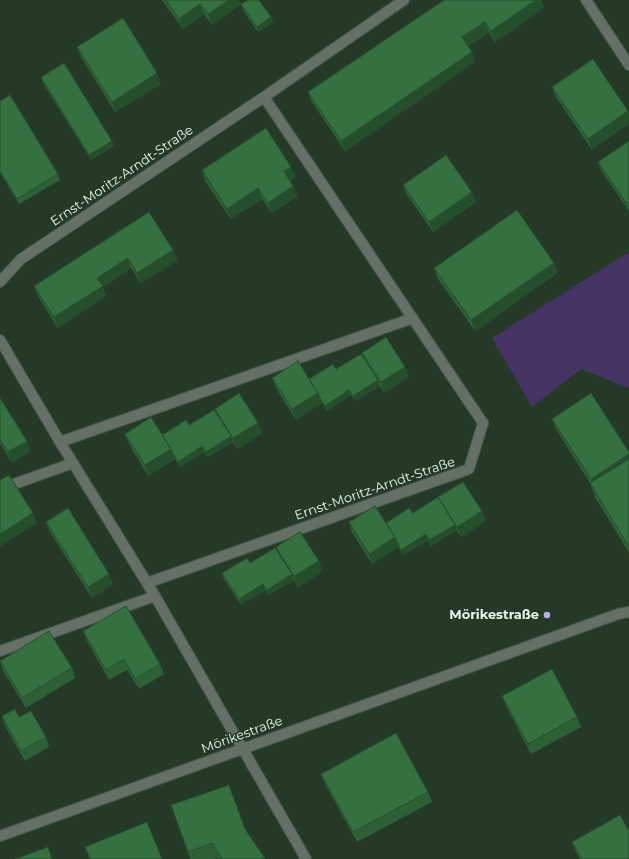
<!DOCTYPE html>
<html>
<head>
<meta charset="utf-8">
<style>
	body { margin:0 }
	canvas { display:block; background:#243a27 }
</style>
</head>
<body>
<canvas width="629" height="859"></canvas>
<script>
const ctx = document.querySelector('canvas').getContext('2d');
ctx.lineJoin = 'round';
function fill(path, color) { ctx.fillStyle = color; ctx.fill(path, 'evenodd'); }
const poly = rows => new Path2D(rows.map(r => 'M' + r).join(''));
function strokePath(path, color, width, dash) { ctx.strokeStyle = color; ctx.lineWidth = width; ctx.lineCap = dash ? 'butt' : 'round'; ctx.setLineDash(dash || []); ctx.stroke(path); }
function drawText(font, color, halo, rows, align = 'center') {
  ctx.font = font + ' Montserrat,sans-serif'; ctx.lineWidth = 3; ctx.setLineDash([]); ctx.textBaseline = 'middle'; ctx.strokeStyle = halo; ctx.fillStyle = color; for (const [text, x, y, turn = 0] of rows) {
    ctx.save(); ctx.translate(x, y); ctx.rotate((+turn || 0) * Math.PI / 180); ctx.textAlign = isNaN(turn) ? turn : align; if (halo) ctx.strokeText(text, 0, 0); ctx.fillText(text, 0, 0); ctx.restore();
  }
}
const green = poly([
	[629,252,629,388,581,369,532,407,492,338]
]);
const service = poly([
	[60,442,413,318],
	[0,489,73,463],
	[147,583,469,469,483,423],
	[0,651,155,596]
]);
const minor = poly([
	[586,0,629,65],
	[264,97,483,423],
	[0,282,21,259,264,97,404,0],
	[0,340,60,442,155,596,306,859],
	[0,836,618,614,629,612]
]);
const wall = poly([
	[162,0,239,0,241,4,212,25,204,14,183,29],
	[444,0,541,0,544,8,495,42,489,32,468,46,475,62,345,151,312,102,308,92],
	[241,4,271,17,273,23,258,32,243,10],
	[77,47,161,84,115,112,81,57],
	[593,59,592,150,556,97,552,87],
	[41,77,112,141,114,146,91,160,43,83],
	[0,101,58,174,60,180,19,204,0,173],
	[629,141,629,211,602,172,598,162],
	[291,167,295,177,290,180,293,186,297,196,272,213,262,199,231,219,205,181,202,170],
	[403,185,476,202,433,232,407,195],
	[149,212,173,250,177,260,141,283,131,268,103,287,106,296,58,328,38,296,34,286],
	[554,263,557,273,475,331,438,279,434,268],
	[362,353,409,377,384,393,380,386,355,401,351,395,327,411,322,403,296,420,276,388,272,378,309,379,364,358],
	[0,398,27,441,30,451,12,463,0,443],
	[215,409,262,433,237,449,233,442,208,457,204,452,180,467,175,459,148,476,129,444,125,434,162,435,189,425,216,413],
	[552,419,629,452,629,553,595,497,590,483,556,429],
	[438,497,482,511,485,521,461,537,456,530,431,546,428,540,403,555,398,547,372,564,352,532,349,522,386,523,413,513,440,501],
	[46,522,109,574,113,584,92,598,50,532],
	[276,547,319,561,322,571,298,587,294,580,269,595,265,590,241,605,224,579,222,573,250,563,278,552],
	[83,631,160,664,164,674,139,689,127,670,109,680,87,641],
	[0,662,72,668,75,678,26,708,3,671],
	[502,696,577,717,581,727,531,754,506,706],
	[2,716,19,717,46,737,49,747,25,761,5,726],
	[321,774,428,792,432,802,357,842,325,784],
	[171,805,245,829,264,857,265,859,218,859,217,858,213,859,190,859],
	[572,842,629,859,580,859,576,852]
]);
const shadedWall = poly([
	[229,0,239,0,241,4,212,25,208,14],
	[536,0,541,0,544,8,495,42,491,31],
	[200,4,204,14,183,29,179,19],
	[271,17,273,23,258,32,257,27],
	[485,22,489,32,465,47,462,37],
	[472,52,475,62,345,151,341,141],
	[157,73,161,84,115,112,112,102],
	[628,111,629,113,629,124,592,150,588,139],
	[112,141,114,146,91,160,89,155],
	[291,167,295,177,288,182,284,171],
	[293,186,297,196,272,213,268,203],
	[258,188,262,199,231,219,227,209],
	[472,192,476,202,433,232,429,222],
	[173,250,177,260,141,283,137,273],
	[128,258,131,268,103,287,106,296,58,328,54,317,97,278],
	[554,263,557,273,475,331,471,320],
	[405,367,409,377,384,393,381,382],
	[378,380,380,386,355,401,353,396],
	[349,390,351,395,327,411,325,406],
	[318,393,322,403,296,420,292,409],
	[258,423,262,433,237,449,233,438],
	[231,436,233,442,208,457,206,452],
	[27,441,30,451,12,463,8,452],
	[202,446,204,452,180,467,178,462],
	[171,449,175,459,148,476,145,465],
	[629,454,629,467,594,489,591,479],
	[482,511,485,521,461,537,457,527],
	[33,513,37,523,0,546,0,534],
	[455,525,457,530,431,546,429,540],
	[426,534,428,540,403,555,401,550],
	[395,537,399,547,372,564,369,554],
	[319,561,322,571,298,587,294,576],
	[109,574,113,584,92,598,88,587],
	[292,574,294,580,269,595,267,590],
	[263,584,265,590,241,605,239,599]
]);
const building = poly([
	[166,0,229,0,208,14,200,4,179,19,166,0],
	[248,0,259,0,271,17,257,27,241,4,248,0],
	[444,0,536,0,491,31,485,22,462,37,472,52,341,141,308,92,444,0],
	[123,18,157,73,112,102,77,47,123,18],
	[593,59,628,111,588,139,552,87,593,59],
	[64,63,112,141,89,155,41,77,64,63],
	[10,95,58,174,17,199,0,171,0,101,10,95],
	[266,128,291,167,284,171,293,186,268,203,258,188,227,209,202,170,266,128],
	[629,141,629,207,598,162,629,141],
	[446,155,472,192,429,222,403,185,446,155],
	[517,210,554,263,471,320,434,268,517,210],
	[149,212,173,250,137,273,128,258,97,278,103,286,54,317,34,286,149,212],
	[386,337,405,367,381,382,362,353,386,337],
	[361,354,378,380,353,396,349,390,325,406,320,398,318,393,309,379,333,364,336,369,361,354],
	[298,361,318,393,292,409,272,378,298,361],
	[239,393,258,423,233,438,215,409,239,393],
	[591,393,629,452,629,454,591,479,552,419,591,393],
	[0,398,27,441,8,452,0,439,0,398],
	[214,410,231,436,206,452,202,446,178,462,173,454,171,449,162,435,186,420,189,425,214,410],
	[151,417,171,449,145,465,125,434,151,417],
	[629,459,629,547,590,483,629,459],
	[9,475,33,513,0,534,0,480,9,475],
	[463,482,482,511,457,527,438,497,463,482],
	[438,497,455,525,429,540,426,534,401,550,397,542,395,537,386,523,409,508,413,513,438,497],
	[375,506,395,537,369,554,349,522,375,506],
	[68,508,109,574,88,587,46,522,68,508],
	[300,532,319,561,294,576,276,547,300,532],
	[275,548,292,574,267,590,263,584,239,599,222,573,247,558,250,563,275,548],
	[126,606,160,664,135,679,124,659,106,670,83,631,126,606],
	[49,631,72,668,22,698,0,661,49,631],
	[552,669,577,717,528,744,502,696,552,669],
	[15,709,19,717,31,711,46,737,21,751,2,716,15,709],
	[396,733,428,792,353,832,321,774,396,733],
	[229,785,245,829,264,857,260,859,222,859,212,843,188,852,171,805,229,785],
	[620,815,629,831,629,859,582,859,572,842,620,815],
	[147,822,162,859,90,859,85,847,147,822],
	[48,847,52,859,15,859,48,847]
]);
const markers = [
	[547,615,4,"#c1a8f3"]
];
const streetNames = [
	["Ernst-Moritz-Arndt-Straße",122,176,-34],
	["Ernst-Moritz-Arndt-Straße",375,489,-19],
	["Mörikestraße",242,735,-20]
];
const poiNames = [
	["Mörikestraße",539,615]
];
fill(green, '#453463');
strokePath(service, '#435846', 12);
strokePath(minor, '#435846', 12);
strokePath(service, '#646f65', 10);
strokePath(minor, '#646f65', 10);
fill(wall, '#2e6037');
fill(shadedWall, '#254e2d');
fill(building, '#357040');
strokePath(building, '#254e2d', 1);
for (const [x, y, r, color] of markers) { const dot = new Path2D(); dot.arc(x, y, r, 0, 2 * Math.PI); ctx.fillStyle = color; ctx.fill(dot); strokePath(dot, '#243a27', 1.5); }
drawText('13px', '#e8f6ea', '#243a27', streetNames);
drawText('bold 13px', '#e8f6ea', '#243a27', poiNames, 'right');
</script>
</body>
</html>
